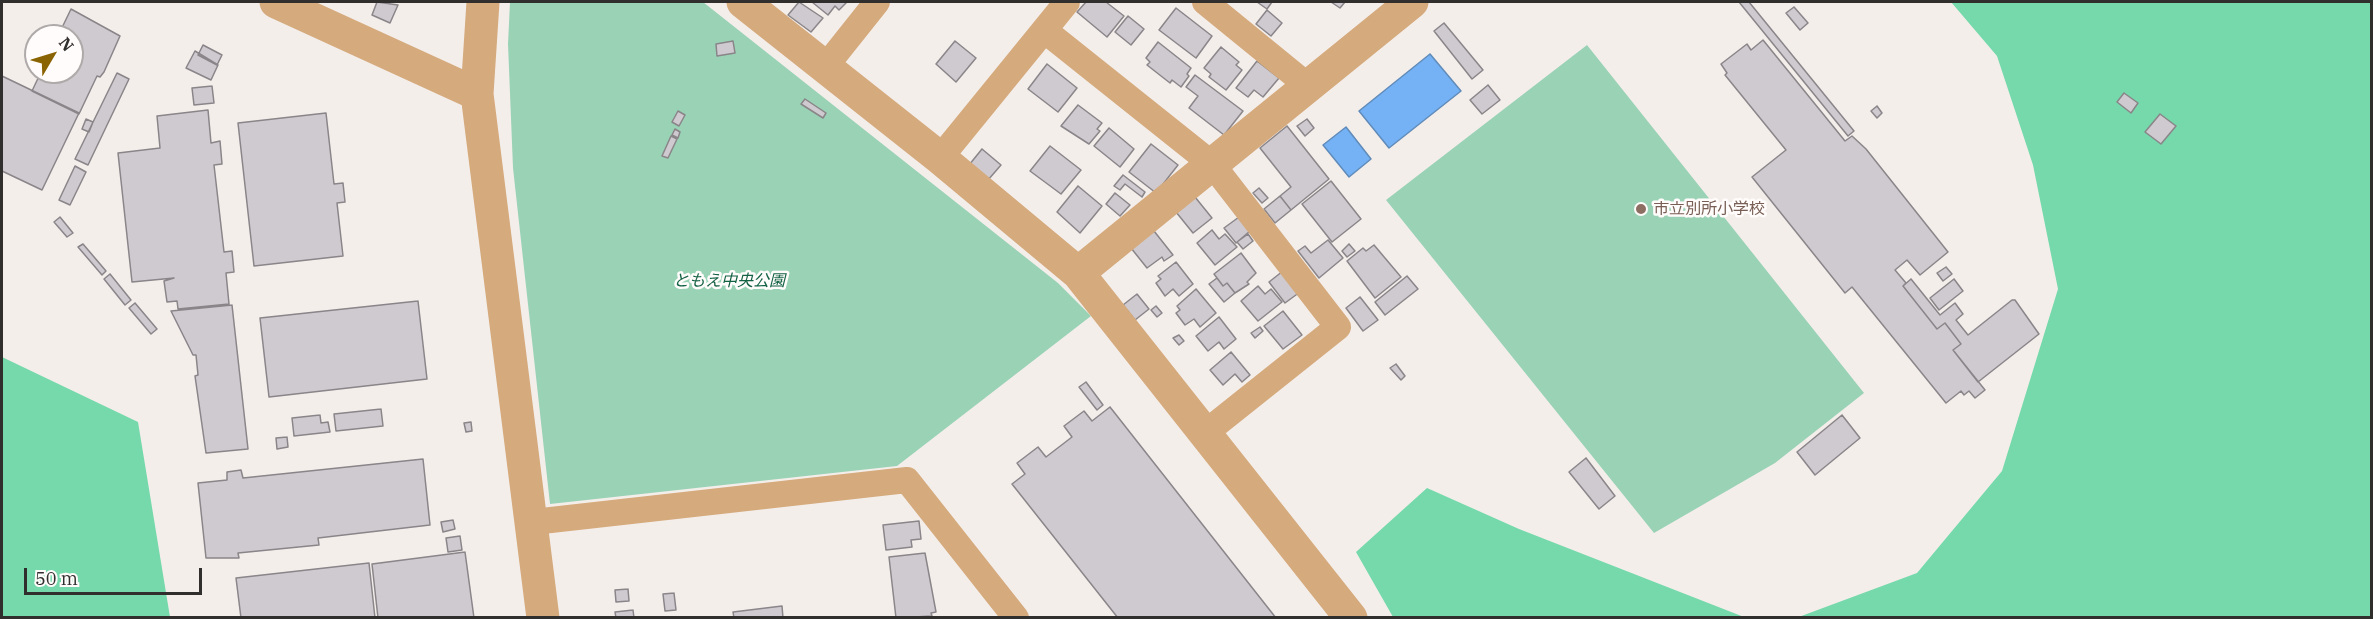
<!DOCTYPE html>
<html>
<head>
<meta charset="utf-8">
<style>
	body { margin:0 }
	#map { position:relative; width:2373px; height:619px; overflow:hidden; background:#f4eeeb; font-family:"IBM Plex Serif",serif }
	canvas { display:block }
	.frame { position:absolute; inset:0; border:3px solid #312f2e; pointer-events:none }
	.north { position:absolute; left:24px; top:24px; width:60px; height:60px; box-sizing:border-box; background:#fffcfb; border:2px solid #adaaa9; border-radius:50%; rotate:52deg; font-size:16px; font-weight:700; line-height:24px; text-align:center; color:#312f2e }
	.north::after { content:''; display:block; margin:auto; width:21px; height:27px; background:#8a6403; clip-path:polygon(50% 0,100% 100%,50% 72%,0 100%) }
	.scale { position:absolute; left:24px; top:568px; width:178px; height:27px; box-sizing:border-box; border:3px solid #312f2e; border-top:0; padding-left:8px; font-size:18px; line-height:21px; white-space:nowrap; color:#312f2e; -webkit-text-stroke:4px #fffcfb; paint-order:stroke }
</style>
</head>
<body>
<div id="map">
<canvas width="2373" height="619"></canvas>
<div class="frame"></div>
<div class="north">N</div>
<div class="scale">50 m</div>
</div>
<script>
const ctx = document.querySelector('canvas').getContext('2d');
ctx.lineJoin = 'round';
function fill(path, color) { ctx.fillStyle = color; ctx.fill(path, 'evenodd'); }
const poly = rows => new Path2D(rows.map(r => 'M' + r).join(''));
function strokePath(path, color, width, dash) { ctx.strokeStyle = color; ctx.lineWidth = width; ctx.lineCap = dash ? 'butt' : 'round'; ctx.setLineDash(dash || []); ctx.stroke(path); }
function drawText(font, color, halo, rows, align = 'center') {
  ctx.font = font + ' "IBM Plex Serif","Noto Sans JP",serif'; ctx.lineWidth = 5; ctx.setLineDash([]); ctx.textBaseline = 'middle'; ctx.strokeStyle = halo; ctx.fillStyle = color; for (const [text, x, y, turn = 0] of rows) {
    ctx.save(); ctx.translate(x, y); ctx.rotate((+turn || 0) * Math.PI / 180); ctx.textAlign = isNaN(turn) ? turn : align; if (halo) ctx.strokeText(text, 0, 0); ctx.fillText(text, 0, 0); ctx.restore();
  }
}
const green = poly([
	[510,2,703,2,1058,283,1091,316,897,466,550,504,513,168,508,44],
	[1587,45,1864,393,1775,463,1654,533,1386,200]
]);
const forest = poly([
	[1951,2,2371,2,2371,617,1796,618,1917,573,2002,471,2058,289,2033,165,1997,56],
	[2,357,138,422,170,617,2,617],
	[1427,488,1519,529,1744,617,1393,617,1356,552]
]);
const water = poly([
	[1430,54,1461,91,1389,148,1359,111,1430,54],
	[1346,127,1371,159,1349,177,1323,145,1346,127]
]);
const building = poly([
	[377,2,398,5,390,23,372,15,377,2],
	[799,2,823,18,811,32,788,15,799,2],
	[812,2,847,2,839,10,835,6,828,15,812,2],
	[1086,2,1106,2,1124,16,1107,37,1077,12,1086,2],
	[1257,2,1272,2,1267,9,1257,2],
	[1331,2,1345,2,1340,8,1331,2],
	[1739,2,1749,2,1854,131,1848,136,1739,2],
	[1794,7,1808,23,1800,30,1786,13,1794,7],
	[1176,8,1212,36,1196,58,1159,30,1176,8],
	[71,9,120,36,104,72,100,77,97,76,79,114,32,91,41,72,72,72,72,36,58,36,71,9],
	[1267,10,1282,23,1271,36,1256,24,1267,10],
	[1128,16,1144,29,1131,45,1115,32,1128,16],
	[1444,23,1483,70,1472,79,1434,31,1444,23],
	[1763,40,1845,141,1852,136,1866,149,1948,252,1920,275,1907,260,1895,270,1906,283,1903,286,1937,329,1945,323,1961,344,1953,350,1985,390,1975,398,1969,391,1964,395,1961,391,1946,403,1852,287,1845,293,1752,177,1786,150,1725,75,1727,73,1721,64,1747,44,1751,50,1763,40],
	[733,41,735,53,717,56,716,44,733,41],
	[955,41,976,58,956,82,936,64,955,41],
	[1158,42,1191,68,1187,74,1189,76,1181,87,1172,80,1170,83,1147,65,1150,62,1146,58,1158,42],
	[203,45,222,55,217,65,198,55,203,45],
	[1221,47,1239,62,1236,65,1242,70,1226,90,1209,77,1211,74,1204,68,1221,47],
	[195,51,218,65,211,80,186,68,195,51],
	[1257,61,1279,78,1263,97,1254,90,1248,97,1236,88,1257,61],
	[1047,64,1077,88,1058,112,1028,89,1047,64],
	[117,73,129,79,88,165,75,159,117,73],
	[1195,75,1243,111,1224,135,1189,108,1198,96,1186,87,1195,75],
	[2,76,79,113,42,190,2,171,2,76],
	[1488,85,1500,100,1482,114,1470,100,1488,85],
	[212,86,214,103,194,105,192,88,212,86],
	[2124,93,2138,103,2131,113,2117,102,2124,93],
	[805,99,826,113,823,118,801,104,805,99],
	[1078,105,1102,123,1097,129,1100,131,1089,144,1061,126,1078,105],
	[1877,106,1882,113,1877,118,1871,111,1877,106],
	[208,110,211,143,220,141,222,164,214,165,224,252,232,251,234,272,226,273,229,304,178,309,177,301,167,302,164,281,174,278,132,282,118,153,160,148,157,116,208,110],
	[678,111,685,115,679,126,672,122,678,111],
	[326,113,334,184,343,183,345,202,337,203,343,256,254,266,238,123,326,113],
	[2160,114,2176,126,2161,144,2145,132,2160,114],
	[86,119,93,122,89,132,82,129,86,119],
	[1307,119,1314,128,1305,136,1297,126,1307,119],
	[1287,126,1329,179,1291,210,1280,196,1291,187,1260,148,1287,126],
	[1109,128,1134,149,1120,167,1094,146,1109,128],
	[675,129,680,132,678,138,672,135,675,129],
	[671,136,677,139,668,158,662,156,671,136],
	[1151,144,1178,165,1156,193,1129,172,1151,144],
	[1050,146,1081,170,1061,194,1030,171,1050,146],
	[982,149,1001,165,988,180,969,165,982,149],
	[75,166,86,172,70,205,59,200,75,166],
	[1123,175,1145,192,1142,197,1125,184,1120,190,1114,186,1123,175],
	[1331,181,1361,219,1332,242,1302,204,1331,181],
	[1078,186,1102,206,1080,233,1057,212,1078,186],
	[1259,188,1268,198,1262,203,1253,193,1259,188],
	[1115,193,1130,205,1120,216,1106,204,1115,193],
	[1280,196,1291,210,1275,223,1264,209,1280,196],
	[1195,197,1212,218,1193,233,1176,212,1195,197],
	[60,217,73,233,67,237,54,222,60,217],
	[1239,217,1250,231,1236,243,1224,228,1239,217],
	[1212,230,1219,239,1225,234,1237,247,1215,265,1197,243,1212,230],
	[1154,231,1173,255,1164,261,1162,257,1147,268,1131,248,1154,231],
	[1248,234,1253,241,1243,249,1237,242,1248,234],
	[1328,240,1343,258,1319,278,1298,251,1305,246,1311,253,1328,240],
	[83,244,106,271,102,275,78,247,83,244],
	[1349,244,1355,251,1347,257,1342,251,1349,244],
	[1374,245,1401,277,1375,298,1347,261,1363,248,1366,251,1374,245],
	[1241,253,1256,273,1247,282,1249,284,1235,293,1227,283,1223,286,1214,274,1241,253],
	[1176,262,1193,284,1179,296,1173,289,1165,296,1156,283,1161,279,1158,276,1176,262],
	[1946,267,1952,274,1943,281,1937,273,1946,267],
	[1283,271,1300,292,1285,303,1269,282,1283,271],
	[110,274,131,300,125,305,104,279,110,274],
	[1407,276,1418,289,1385,315,1375,302,1407,276],
	[1217,278,1223,286,1227,283,1235,293,1224,302,1209,284,1217,278],
	[1911,279,1940,315,1955,303,1963,314,1956,320,1968,335,2012,300,2015,300,2039,334,1978,382,1953,350,1961,344,1945,323,1937,329,1903,286,1911,279],
	[1954,279,1963,291,1939,310,1930,298,1954,279],
	[1258,286,1265,294,1271,289,1282,302,1258,321,1241,301,1258,286],
	[1196,289,1216,313,1200,327,1194,319,1185,325,1176,313,1180,310,1177,306,1196,289],
	[1137,294,1149,309,1135,320,1123,305,1137,294],
	[1360,297,1378,320,1363,331,1346,308,1360,297],
	[418,301,427,379,269,397,260,318,418,301],
	[135,303,157,329,151,334,129,308,135,303],
	[232,305,248,449,206,453,195,376,198,375,196,355,193,355,171,311,232,305],
	[1156,306,1162,313,1157,317,1151,310,1156,306],
	[1283,311,1302,335,1283,349,1264,326,1283,311],
	[1219,317,1236,339,1224,349,1219,342,1208,351,1196,336,1219,317],
	[1260,327,1263,331,1255,338,1251,333,1260,327],
	[1179,335,1184,341,1179,345,1173,338,1179,335],
	[1231,352,1250,375,1242,382,1235,374,1223,385,1210,370,1231,352],
	[1396,364,1405,376,1401,380,1390,368,1396,364],
	[1086,382,1103,405,1097,410,1079,387,1086,382],
	[1110,407,1276,618,1118,618,1012,484,1025,474,1017,463,1038,447,1046,457,1072,437,1064,426,1084,411,1092,421,1110,407],
	[381,409,383,426,336,431,334,414,381,409],
	[320,415,321,423,328,422,330,432,294,436,292,418,320,415],
	[1842,415,1860,438,1815,475,1797,452,1842,415],
	[471,422,472,431,466,432,464,423,471,422],
	[287,437,288,447,277,449,276,438,287,437],
	[1586,458,1615,496,1599,509,1569,472,1586,458],
	[423,459,430,525,318,538,319,545,238,553,239,558,206,558,198,483,227,480,227,472,241,470,243,478,423,459],
	[453,520,455,529,443,532,441,522,453,520],
	[919,521,921,539,911,540,912,547,886,550,883,525,919,521],
	[460,536,462,550,448,552,446,538,460,536],
	[465,552,474,618,378,618,372,564,465,552],
	[925,553,936,612,931,613,932,616,896,618,889,557,925,553],
	[369,563,375,618,241,618,236,578,369,563],
	[628,589,629,601,616,602,615,590,628,589],
	[674,593,676,610,665,611,663,594,674,593],
	[782,606,783,618,734,618,733,612,782,606],
	[633,610,634,618,616,618,615,612,633,610]
]);
const minor = poly([
	[1205,2,1308,86],
	[1044,30,1212,164,1338,327,1205,433],
	[826,66,877,2],
	[940,158,1067,2],
	[533,522,907,480,1016,618]
]);
const tertiary = poly([
	[276,2,477,94],
	[483,2,477,94,543,618],
	[743,2,940,158,1078,273,1351,618],
	[1078,273,1412,2]
]);
const markers = [
	[1641,209,6,"#8d6e63"]
];
const educationNames = [
	["市立別所小学校",1653,209]
];
const parkNames = [
	["ともえ中央公園",729,281]
];
fill(green, '#9ad2b6');
fill(forest, '#75d9ab');
fill(water, '#74b2f5');
strokePath(water, '#608bb9', 1.5);
fill(building, '#cfcacf');
strokePath(building, '#898589', 1.5);
strokePath(minor, '#d5aa7c', 26);
strokePath(tertiary, '#d5aa7c', 33);
for (const [x, y, r, color] of markers) { const dot = new Path2D(); dot.arc(x, y, r, 0, 2 * Math.PI); ctx.fillStyle = color; ctx.fill(dot); strokePath(dot, '#fffcfb', 2); }
drawText('16px', '#785e54', '#fffcfb', educationNames, 'left');
drawText('italic 16px', '#146244', '#fffcfb', parkNames);
</script>
</body>
</html>
